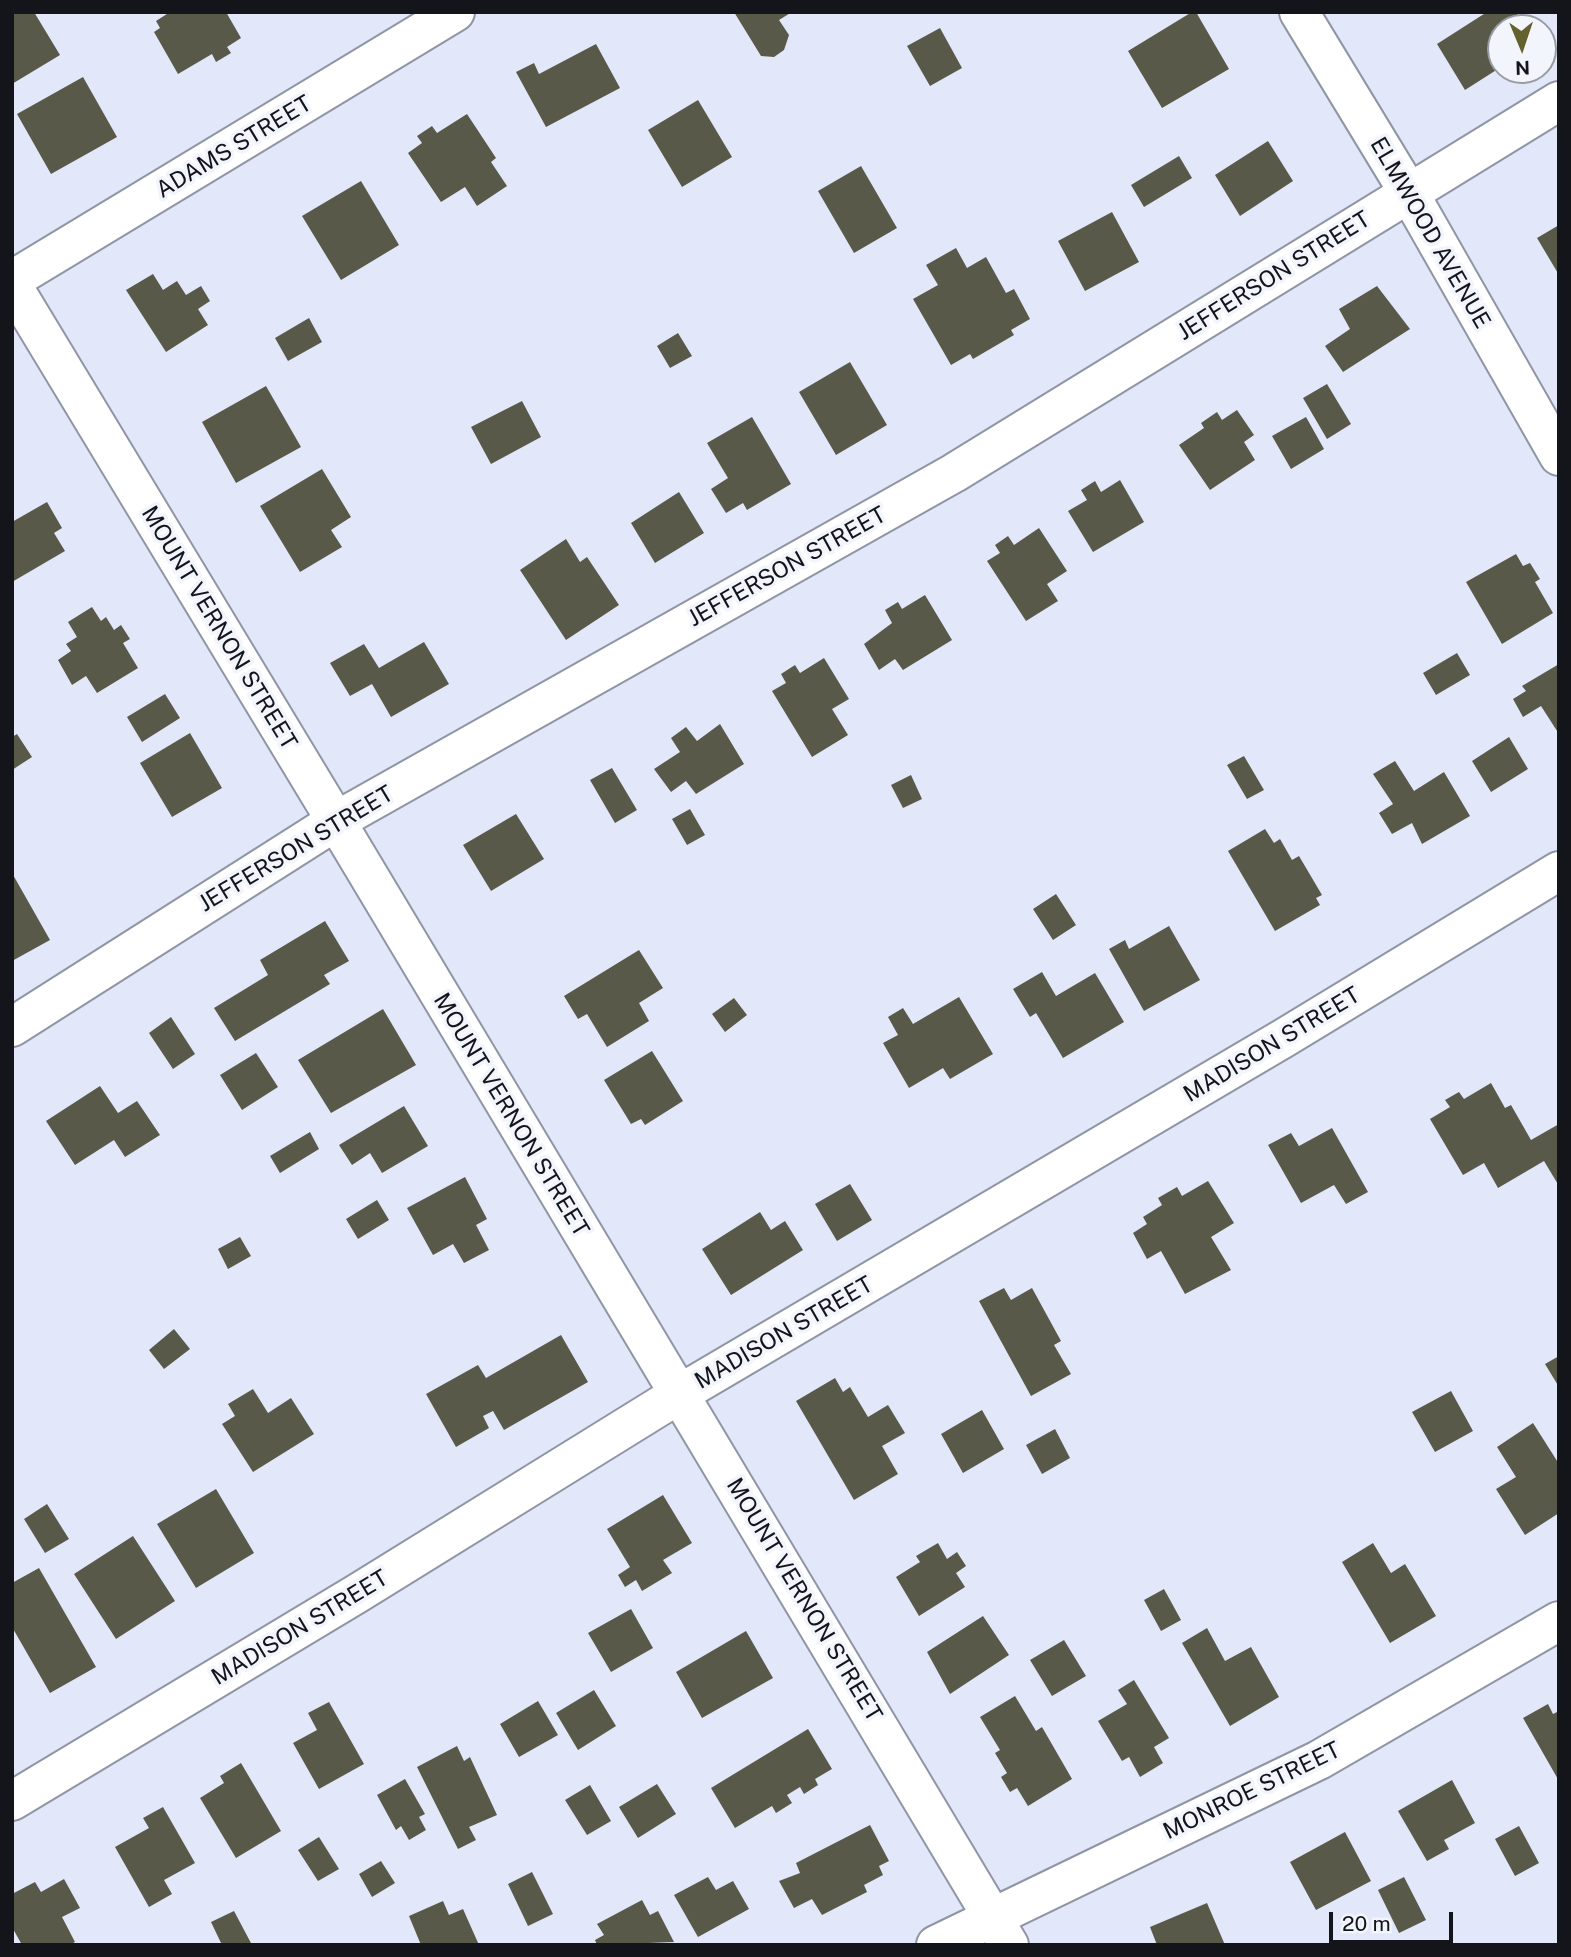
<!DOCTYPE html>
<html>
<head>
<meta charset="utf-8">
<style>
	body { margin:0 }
	#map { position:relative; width:1571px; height:1957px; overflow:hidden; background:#e2e7f9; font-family:"Public Sans",sans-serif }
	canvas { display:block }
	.frame { position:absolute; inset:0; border:14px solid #13151b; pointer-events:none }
	.north { position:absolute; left:1487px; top:14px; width:70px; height:70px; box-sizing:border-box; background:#f3f5fc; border:2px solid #999ba2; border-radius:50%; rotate:178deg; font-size:19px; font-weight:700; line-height:28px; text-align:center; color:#13151b }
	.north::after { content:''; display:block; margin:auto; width:24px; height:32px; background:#63612e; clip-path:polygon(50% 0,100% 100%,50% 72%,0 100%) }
	.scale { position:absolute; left:1329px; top:1912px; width:124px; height:32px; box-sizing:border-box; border:4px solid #13151b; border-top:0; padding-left:9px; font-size:21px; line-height:24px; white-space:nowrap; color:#13151b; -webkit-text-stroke:5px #f3f5fc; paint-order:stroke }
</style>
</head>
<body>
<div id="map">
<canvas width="1571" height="1957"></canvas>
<div class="frame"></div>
<div class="north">N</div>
<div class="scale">20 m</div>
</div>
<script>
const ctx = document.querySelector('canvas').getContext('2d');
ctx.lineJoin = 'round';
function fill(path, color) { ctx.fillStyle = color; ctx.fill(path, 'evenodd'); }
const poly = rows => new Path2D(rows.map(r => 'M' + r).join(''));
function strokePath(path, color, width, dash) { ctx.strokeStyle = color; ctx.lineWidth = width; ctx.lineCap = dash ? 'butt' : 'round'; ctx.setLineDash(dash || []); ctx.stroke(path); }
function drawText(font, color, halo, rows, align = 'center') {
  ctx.font = font + ' "Public Sans",sans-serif'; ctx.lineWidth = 7; ctx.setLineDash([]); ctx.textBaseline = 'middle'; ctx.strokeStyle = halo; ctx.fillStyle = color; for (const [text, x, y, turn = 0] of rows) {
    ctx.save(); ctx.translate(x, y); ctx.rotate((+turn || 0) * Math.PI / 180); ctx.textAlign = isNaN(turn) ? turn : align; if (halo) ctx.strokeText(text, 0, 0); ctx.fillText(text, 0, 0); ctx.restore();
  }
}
const building = poly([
	[12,12,34,12,60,55,12,84],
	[170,12,226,12,241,38,227,47,231,53,216,62,212,54,178,74,154,32,160,28,156,21],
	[734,12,792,12,779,20,789,35,784,50,774,57,761,56],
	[1192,12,1196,12,1229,69,1162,108,1128,51],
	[1487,12,1516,12,1526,28,1501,28,1501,67,1465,90,1437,44],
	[940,28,962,68,930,86,907,46],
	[596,44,620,88,546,127,516,72,534,63,539,74],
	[83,77,117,137,51,174,17,114],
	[698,100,732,157,682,187,648,130],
	[467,114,496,158,491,162,507,186,477,206,465,187,441,202,408,153,422,143,417,136,432,126,437,133],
	[1268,141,1293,181,1240,216,1215,175],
	[1179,156,1192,178,1144,207,1131,185],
	[861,166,897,228,854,253,818,191],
	[361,181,399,245,341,280,302,216],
	[1112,212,1139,262,1085,291,1058,241],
	[1559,225,1559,275,1537,238],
	[956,248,967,268,986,257,1006,293,1014,289,1030,319,1011,330,1014,335,973,359,970,354,951,365,913,299,938,285,926,265],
	[153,274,163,290,177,281,186,295,201,286,210,301,198,309,208,325,166,352,126,290],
	[1377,286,1410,329,1343,372,1325,346,1350,329,1339,309],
	[309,318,322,342,288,361,275,338],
	[678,333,692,356,670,368,657,346],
	[850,362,887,425,836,455,799,392],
	[1327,384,1351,424,1327,439,1303,398],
	[266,386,301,447,236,483,202,422],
	[522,401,541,437,491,464,471,427],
	[1237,410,1254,435,1244,442,1255,460,1210,490,1179,445,1204,428,1201,423,1217,412,1222,420],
	[752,417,791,484,747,510,743,503,726,513,711,489,728,478,707,443],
	[1306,417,1324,449,1291,469,1272,436],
	[322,469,351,517,331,530,342,547,300,572,260,506],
	[1120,480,1144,522,1093,552,1068,511,1087,500,1081,490,1095,481,1101,492],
	[679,492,704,533,655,563,631,523],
	[47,502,62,528,54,533,65,551,12,582,12,522],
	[1039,528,1067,571,1047,584,1058,601,1026,621,987,561,1000,553,995,545,1008,536,1014,545],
	[566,539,580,562,587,557,619,605,566,640,520,570],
	[1516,554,1523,566,1530,563,1540,579,1535,582,1553,613,1502,644,1466,582],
	[925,595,952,640,903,670,895,659,879,670,864,644,892,623,885,610,898,602,902,609],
	[92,607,101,621,106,617,114,630,121,625,130,639,123,643,138,668,97,693,86,676,72,685,58,660,71,651,66,644,77,637,68,622],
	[424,642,449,684,391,717,372,684,350,696,330,663,364,644,379,668],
	[1457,653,1470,675,1436,695,1423,673],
	[824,658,849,699,832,709,848,735,812,757,772,691,786,683,781,674,795,665,800,673],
	[1559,664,1559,734,1541,706,1523,717,1513,699,1526,691,1522,686],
	[165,694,180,718,142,742,127,717],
	[720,724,744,764,696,794,686,781,671,792,654,769,680,752,671,738,686,727,697,741],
	[190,733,222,788,172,817,140,763],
	[17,734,32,757,12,770,12,737],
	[1509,737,1528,769,1491,792,1472,761],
	[1244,756,1264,790,1247,799,1227,765],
	[1395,761,1414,791,1444,772,1470,816,1422,844,1412,823,1392,834,1379,813,1393,804,1373,774],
	[612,768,637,810,615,823,590,780],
	[911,775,922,799,903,808,891,785],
	[690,809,705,835,687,845,672,819],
	[516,814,544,859,491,891,463,845],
	[1265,829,1274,843,1280,839,1292,860,1299,856,1322,895,1316,898,1320,905,1275,931,1228,851],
	[12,873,50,940,12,961],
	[1056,894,1076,925,1053,940,1033,909],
	[325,921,349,961,324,975,330,984,235,1041,214,1008,268,975,260,960],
	[1169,926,1200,980,1144,1011,1109,949,1125,940,1129,949],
	[639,950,663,988,639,1003,649,1021,607,1047,587,1014,578,1019,564,996],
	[1042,972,1056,996,1095,973,1124,1022,1063,1058,1036,1013,1030,1017,1013,989],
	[959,997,993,1054,950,1079,943,1068,909,1088,883,1043,898,1035,888,1017,903,1008,913,1024],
	[734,998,747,1015,725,1032,712,1014],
	[383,1009,416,1065,331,1113,298,1060],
	[171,1017,195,1054,173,1069,149,1033],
	[652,1051,683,1101,645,1125,641,1119,631,1124,604,1080],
	[256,1053,278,1087,242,1110,220,1075],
	[1491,1083,1505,1108,1511,1105,1531,1140,1559,1124,1559,1186,1544,1161,1498,1188,1484,1163,1463,1175,1430,1119,1450,1107,1445,1100,1459,1092,1464,1099],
	[100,1086,118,1113,137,1101,160,1135,125,1157,114,1140,75,1165,46,1121],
	[404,1106,428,1146,382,1173,370,1153,352,1165,339,1145],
	[1332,1128,1368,1192,1346,1204,1334,1185,1301,1203,1268,1145,1291,1133,1299,1146],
	[310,1132,319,1149,280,1173,270,1156],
	[465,1177,487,1219,476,1225,489,1250,464,1263,453,1244,433,1255,407,1208],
	[1208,1181,1234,1223,1211,1237,1231,1270,1185,1294,1161,1251,1147,1259,1133,1233,1147,1224,1143,1217,1162,1205,1158,1198,1177,1187,1182,1196],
	[850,1184,872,1220,837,1241,815,1204],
	[377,1200,389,1220,358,1239,346,1219],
	[760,1212,771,1230,785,1221,803,1250,731,1295,702,1249],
	[240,1237,251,1256,228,1269,218,1249],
	[1004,1288,1011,1300,1032,1288,1061,1341,1054,1345,1071,1374,1031,1396,979,1301],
	[174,1329,190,1349,164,1369,149,1350],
	[561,1335,588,1382,504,1430,493,1411,483,1416,489,1428,456,1447,426,1394,478,1365,486,1378],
	[1559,1356,1559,1387,1545,1364],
	[835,1378,843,1392,850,1387,868,1417,888,1405,905,1433,882,1446,898,1474,854,1500,796,1401],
	[253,1389,268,1413,291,1398,314,1434,253,1472,222,1424,235,1416,228,1404],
	[1451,1391,1473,1431,1435,1452,1412,1412],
	[982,1410,1004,1449,963,1473,941,1434],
	[1533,1423,1559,1464,1559,1513,1525,1535,1496,1489,1516,1477,1497,1447],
	[1055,1429,1070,1458,1042,1474,1026,1445],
	[216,1489,254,1553,196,1588,157,1524],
	[663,1495,692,1543,663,1560,672,1573,642,1591,636,1580,625,1587,618,1575,630,1567,607,1529],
	[47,1504,69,1539,45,1553,24,1519],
	[133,1536,175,1601,116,1639,74,1574],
	[938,1543,947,1559,957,1552,966,1566,956,1573,965,1587,919,1616,896,1577,920,1562,916,1556],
	[1373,1543,1391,1573,1405,1564,1436,1616,1390,1643,1342,1562],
	[39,1568,96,1667,50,1693,12,1627,12,1583],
	[1164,1589,1181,1620,1161,1631,1144,1600],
	[631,1609,653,1648,611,1672,588,1633],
	[983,1616,1009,1655,950,1694,927,1652],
	[1207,1628,1225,1661,1251,1647,1279,1697,1230,1726,1182,1643],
	[746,1631,773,1678,702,1718,676,1672],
	[1064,1640,1086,1676,1052,1696,1030,1660],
	[1134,1680,1169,1738,1154,1747,1163,1763,1140,1777,1129,1757,1122,1761,1098,1721,1127,1704,1118,1690],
	[594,1690,616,1726,578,1750,556,1713],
	[1015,1696,1036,1731,1042,1727,1072,1779,1028,1806,1017,1788,1010,1792,1001,1777,1007,1773,995,1753,1000,1750,980,1717],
	[538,1701,558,1735,519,1757,500,1724],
	[329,1702,364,1764,319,1789,293,1743,317,1730,308,1713],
	[1548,1704,1553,1714,1559,1711,1559,1781,1523,1718],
	[808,1729,832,1769,815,1779,818,1785,804,1794,800,1787,787,1795,792,1803,776,1813,772,1806,735,1828,711,1788],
	[457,1746,464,1761,470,1757,497,1815,469,1827,476,1840,458,1849,417,1767],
	[241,1763,281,1831,236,1858,200,1798,224,1783,220,1776],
	[405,1779,425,1814,419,1817,426,1830,409,1840,401,1826,396,1830,377,1795],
	[1452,1780,1475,1823,1444,1840,1449,1849,1427,1861,1398,1811],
	[657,1784,676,1814,638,1838,619,1807],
	[590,1785,611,1821,587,1835,565,1800],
	[163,1807,195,1863,164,1880,172,1894,149,1907,115,1847,149,1828,143,1818],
	[870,1825,889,1861,879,1866,883,1875,864,1885,867,1892,822,1915,812,1899,794,1908,779,1881,800,1873,796,1863],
	[1519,1826,1539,1863,1515,1876,1495,1839],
	[1345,1832,1371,1881,1316,1910,1290,1862],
	[319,1837,339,1869,318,1881,298,1850],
	[381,1861,395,1883,372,1897,359,1874],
	[532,1872,553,1914,528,1926,508,1884],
	[708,1877,716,1890,733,1881,749,1909,698,1937,674,1895],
	[1404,1877,1426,1920,1399,1933,1378,1890],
	[64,1879,80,1908,62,1917,75,1942,69,1945,22,1945,12,1927,12,1894,35,1882,41,1892],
	[642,1900,650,1915,658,1911,674,1942,597,1945,595,1940,604,1935,597,1924],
	[443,1901,449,1915,463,1909,479,1945,421,1945,409,1916],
	[1207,1903,1225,1945,1157,1945,1150,1927],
	[234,1911,252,1945,222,1945,211,1922]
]);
const street = poly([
	[1299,12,1409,193,1559,456],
	[12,280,455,12],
	[12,285,336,821,12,1027],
	[12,1801,358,1593,681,1393,1284,1038,1559,871],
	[936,1945,1319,1760,1559,1621]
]);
const secondary = poly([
	[1009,1945,336,821,954,473,1559,101]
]);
const streetNames = [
	["ADAMS STREET",234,147,-31],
	["ELMWOOD AVENUE",1430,233,60],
	["JEFFERSON STREET",1274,276,-32],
	["JEFFERSON STREET",787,567,-29],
	["MOUNT VERNON STREET",219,628,59],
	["JEFFERSON STREET",296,849,-31],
	["MADISON STREET",1272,1045,-31],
	["MOUNT VERNON STREET",511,1115,59],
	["MADISON STREET",784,1333,-30],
	["MOUNT VERNON STREET",804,1600,59],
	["MADISON STREET",300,1628,-31],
	["MONROE STREET",1252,1791,-26]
];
fill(building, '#59594a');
strokePath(street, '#9095a5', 42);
strokePath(secondary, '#9095a5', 42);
strokePath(street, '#fff', 38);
strokePath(secondary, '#fff', 38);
drawText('23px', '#13151b', '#f3f5fc', streetNames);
</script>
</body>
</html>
